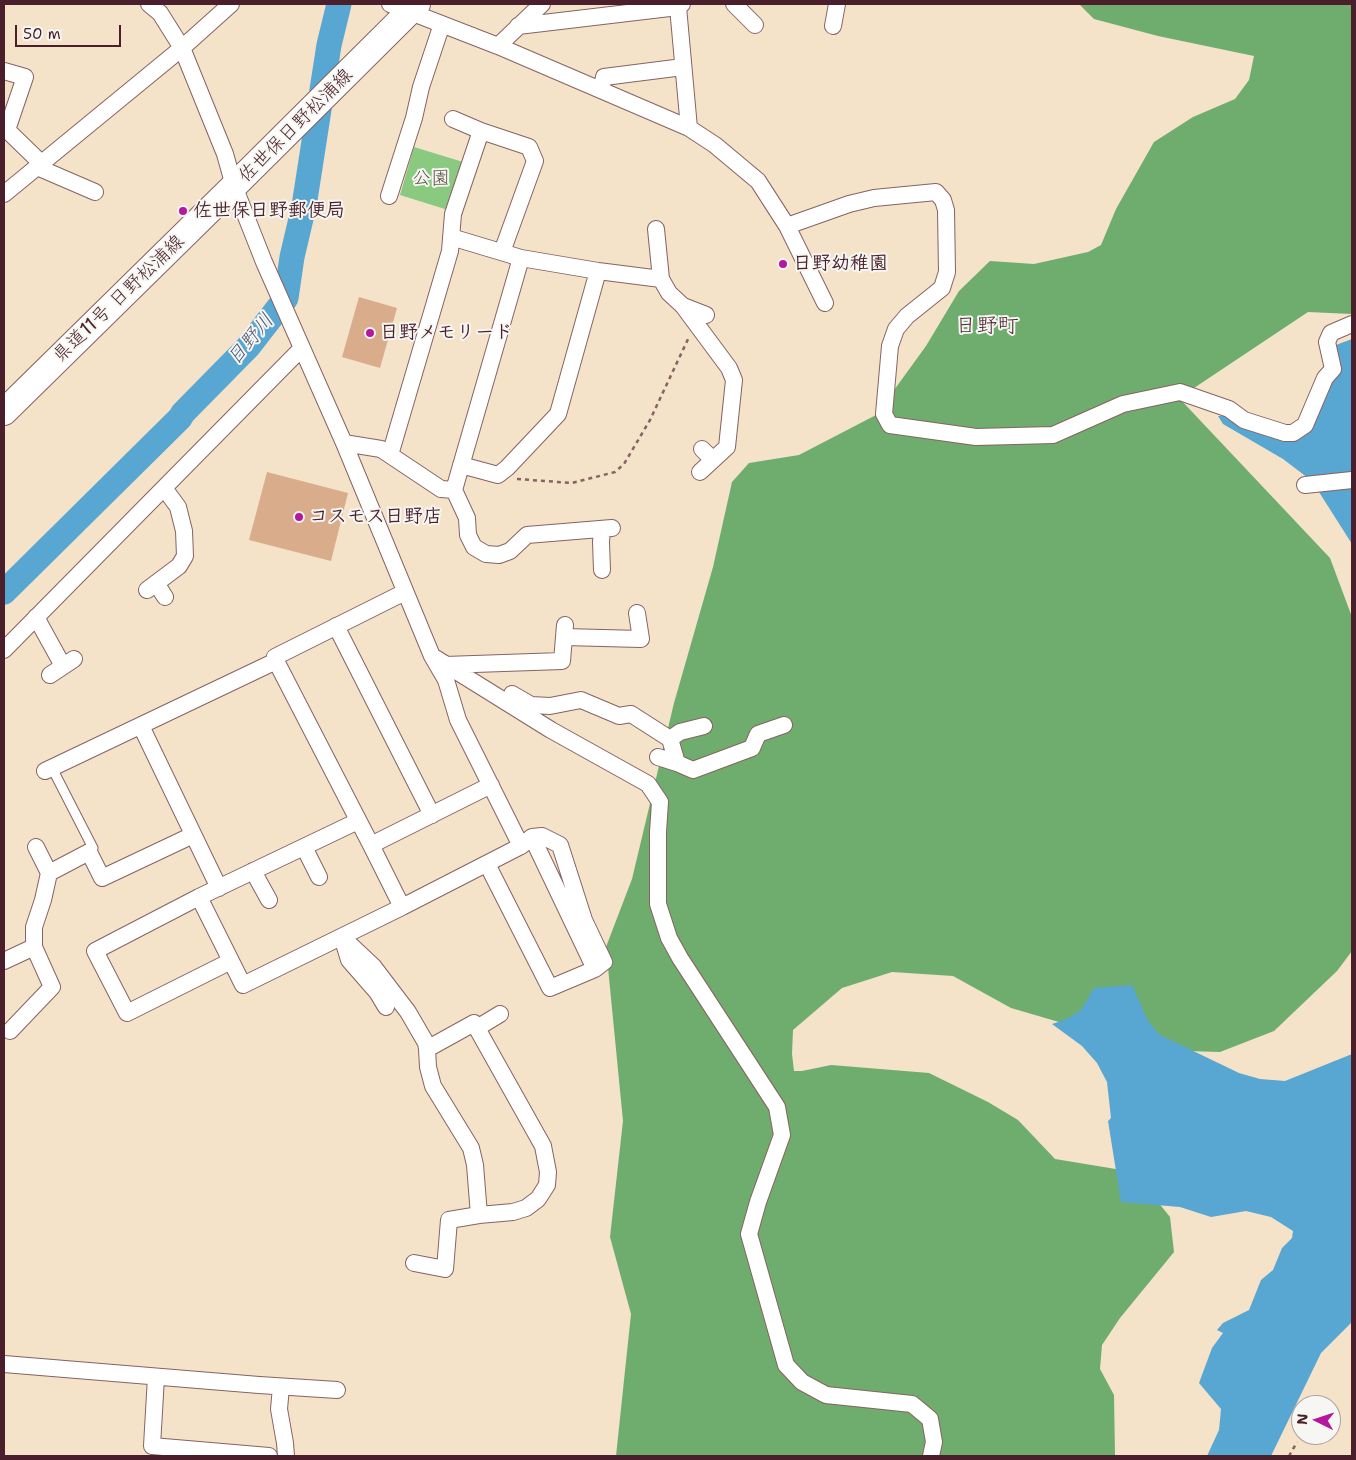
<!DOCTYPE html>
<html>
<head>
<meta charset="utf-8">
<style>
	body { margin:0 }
	#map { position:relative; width:1356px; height:1460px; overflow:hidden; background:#f4e2c9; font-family:"Shantell Sans",sans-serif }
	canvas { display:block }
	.frame { position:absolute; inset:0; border:5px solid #4a1f2b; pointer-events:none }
	.north { position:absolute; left:1291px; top:1395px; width:50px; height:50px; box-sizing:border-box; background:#f6f6f2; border:1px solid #b1a0a2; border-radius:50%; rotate:274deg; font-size:14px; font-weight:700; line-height:20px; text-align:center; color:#4a1f2b }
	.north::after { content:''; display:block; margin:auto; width:18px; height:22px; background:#b5179e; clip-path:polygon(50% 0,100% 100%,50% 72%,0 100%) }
	.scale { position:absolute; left:15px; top:25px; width:106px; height:22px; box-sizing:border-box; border:2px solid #4a1f2b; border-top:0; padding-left:6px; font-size:15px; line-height:18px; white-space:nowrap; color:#4a1f2b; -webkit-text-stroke:4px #f6f6f2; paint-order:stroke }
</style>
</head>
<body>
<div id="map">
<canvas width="1356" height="1460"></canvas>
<div class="frame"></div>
<div class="north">N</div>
<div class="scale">50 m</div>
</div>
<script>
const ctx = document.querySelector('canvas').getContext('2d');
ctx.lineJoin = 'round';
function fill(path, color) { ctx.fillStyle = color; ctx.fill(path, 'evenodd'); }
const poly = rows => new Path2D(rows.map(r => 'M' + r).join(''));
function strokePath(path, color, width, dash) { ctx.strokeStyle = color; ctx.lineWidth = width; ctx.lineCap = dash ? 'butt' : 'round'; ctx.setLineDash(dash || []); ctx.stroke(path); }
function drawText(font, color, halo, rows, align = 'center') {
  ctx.font = font + ' "Shantell Sans","Klee One",sans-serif'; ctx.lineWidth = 4; ctx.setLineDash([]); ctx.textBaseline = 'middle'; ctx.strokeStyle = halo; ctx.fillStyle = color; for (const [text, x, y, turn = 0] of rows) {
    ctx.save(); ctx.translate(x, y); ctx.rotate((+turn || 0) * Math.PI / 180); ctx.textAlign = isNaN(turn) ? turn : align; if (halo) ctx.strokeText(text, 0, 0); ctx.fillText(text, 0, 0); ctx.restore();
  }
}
const green = poly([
	[414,147,463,162,448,210,400,195]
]);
const forest = poly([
	[1079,4,1352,4,1352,314,1308,312,1179,398,1330,558,1352,617,1352,951,1337,971,1274,1031,1220,1052,1155,1050,1011,1008,953,976,892,972,842,988,793,1030,792,1054,794,1071,802,1071,831,1065,929,1073,988,1102,1018,1120,1055,1159,1134,1172,1170,1217,1174,1252,1120,1318,1102,1345,1100,1369,1114,1395,1115,1456,616,1456,631,1314,610,1237,623,1121,606,947,632,879,674,703,713,567,732,482,749,463,799,455,876,415,926,346,959,291,990,261,1034,264,1088,252,1101,245,1116,209,1154,142,1193,117,1235,99,1249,80,1254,56,1158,36,1094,19]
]);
const water = poly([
	[1352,339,1352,544,1312,481,1283,459,1223,424,1218,416,1236,416,1291,439,1314,416,1328,348],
	[1132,985,1148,1021,1160,1035,1239,1073,1260,1079,1285,1081,1352,1054,1352,1322,1321,1353,1271,1456,1207,1456,1219,1430,1221,1409,1199,1383,1212,1348,1223,1333,1217,1330,1223,1323,1249,1310,1261,1280,1273,1270,1282,1248,1292,1238,1293,1231,1271,1217,1246,1211,1211,1217,1180,1207,1121,1202,1108,1121,1111,1118,1107,1082,1097,1063,1082,1046,1052,1024,1067,1019,1081,1010,1094,988]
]);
const river = poly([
	[4,592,180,418,183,413,248,347,286,298,292,257,304,206,329,45,339,4]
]);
const building = poly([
	[359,297,397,308,380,368,342,357],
	[267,472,348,493,331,561,249,540]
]);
const path = poly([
	[517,479,572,483,615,472,624,464,650,420,689,337],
	[1289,1456,1297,1442]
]);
const lane = poly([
	[52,768,93,848,89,852]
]);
const street = poly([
	[149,4,160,13,182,48,225,154,234,186,264,262,344,443,432,656,446,680,458,720,521,846],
	[390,4,498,46,689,128,715,145,758,181,787,226,825,303],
	[682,4,678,7,689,128],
	[734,4,755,25],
	[518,26,678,7],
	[833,26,837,4],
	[498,46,542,4],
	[4,71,25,77,7,130,41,163],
	[601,90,604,77,683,67],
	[481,131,529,147,535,161,502,252],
	[37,167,95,192],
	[4,194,182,48,231,4],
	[389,196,414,118,421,87,442,24],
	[787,226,849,204,874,198,936,192,943,200,946,210,947,272,942,288,907,316,896,329,890,346,884,414,890,425,976,437,1053,435,1123,404,1180,392,1229,409,1244,420,1285,433,1293,433,1305,425,1325,378,1333,369,1327,342,1331,333,1352,324],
	[451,237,521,258,454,490],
	[521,258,598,271,661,279,656,229],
	[661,279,669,293,683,306,706,315],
	[683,306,729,368,734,380,727,447,700,472],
	[344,443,381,449,390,455,450,251,453,214,481,131,453,119],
	[702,449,713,460],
	[390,455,441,489,454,490,467,518,468,535,474,547,486,554,499,555,510,551,527,535,612,528],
	[461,465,498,475,507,468,558,414,598,271],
	[1305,485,1352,480],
	[602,529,601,542,602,570],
	[156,583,165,597],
	[147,590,179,566,185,556,184,531,178,507,164,488],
	[36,617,63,666],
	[565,625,564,637,641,639,637,613],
	[336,626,432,815],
	[4,650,302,348],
	[432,656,551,730,648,784,660,802,658,832,658,904,669,938,680,958,777,1107,782,1135,758,1202,749,1234,786,1365,802,1382,826,1395,912,1404,930,1419,934,1442,931,1456],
	[276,661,371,845,402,907,243,985,199,897,358,821],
	[445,665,562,661,564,637],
	[50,675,74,659],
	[512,694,531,705,550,706,581,700,619,716,631,714,670,739,680,732,704,726],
	[141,726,219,888],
	[670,739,677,763,693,770,752,748,758,734,784,725],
	[658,757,677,763],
	[45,771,276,661,275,657,405,592],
	[532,837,542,836,560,845,584,920,604,962,595,969],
	[371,845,491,785],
	[36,847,49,873,89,852,102,878,193,835],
	[304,847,319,877],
	[253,871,269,900],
	[199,897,95,951,127,1013,231,961],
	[402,907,521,846,532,837,595,969,550,988,487,864],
	[342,937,373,966,408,1012,426,1043,427,1049,428,1067,433,1086,471,1148,475,1165,479,1215,513,1212,526,1208,538,1199,547,1185,548,1172,543,1146,474,1023,427,1049],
	[342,937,349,960,377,992,386,1007],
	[4,961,34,947],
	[477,1028,500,1014],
	[10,1031,52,987,34,947,34,927,43,900,49,873],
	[414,1263,445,1269,449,1220,479,1215],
	[4,1364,259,1385,337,1390],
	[156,1377,152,1446,269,1456],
	[281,1387,279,1409,285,1443,286,1456]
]);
const primary = poly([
	[4,412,234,186,417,4]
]);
const markers = [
	[183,211,5,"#b5179e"],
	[783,264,5,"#b5179e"],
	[370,333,5,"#b5179e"],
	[299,517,5,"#b5179e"]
];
const streetNames = [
	["佐世保日野松浦線",296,126,-45],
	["県道11号 日野松浦線",119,299,-44]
];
const parkNames = [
	["公園",431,179]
];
const poiNames = [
	["佐世保日野郵便局",193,211],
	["日野幼稚園",793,264],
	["日野メモリード",380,333],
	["コスモス日野店",309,517]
];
const waterNames = [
	["日野川",251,340,-50]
];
const quarterNames = [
	["日野町",987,327]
];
fill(green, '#89c980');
fill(forest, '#6ead6e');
fill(water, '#58a6d2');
strokePath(river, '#58a6d2', 25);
fill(building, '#d9ad8b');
strokePath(lane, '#866362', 11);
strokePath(street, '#866362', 18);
strokePath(primary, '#866362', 28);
strokePath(path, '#866362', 2.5, [4, 4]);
strokePath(lane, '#fff', 9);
strokePath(street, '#fff', 16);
strokePath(primary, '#fff', 26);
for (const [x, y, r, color] of markers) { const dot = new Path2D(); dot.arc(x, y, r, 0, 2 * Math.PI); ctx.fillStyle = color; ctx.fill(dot); strokePath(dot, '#f6f6f2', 2); }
drawText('19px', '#4a1f2b', '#f6f6f2', streetNames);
drawText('19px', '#5d5244', '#f6f6f2', parkNames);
drawText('bold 19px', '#4a1f2b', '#f6f6f2', poiNames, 'left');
drawText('italic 20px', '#50556e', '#f6f6f2', waterNames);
drawText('21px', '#4a1f2b', '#f6f6f2', quarterNames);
</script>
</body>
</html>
